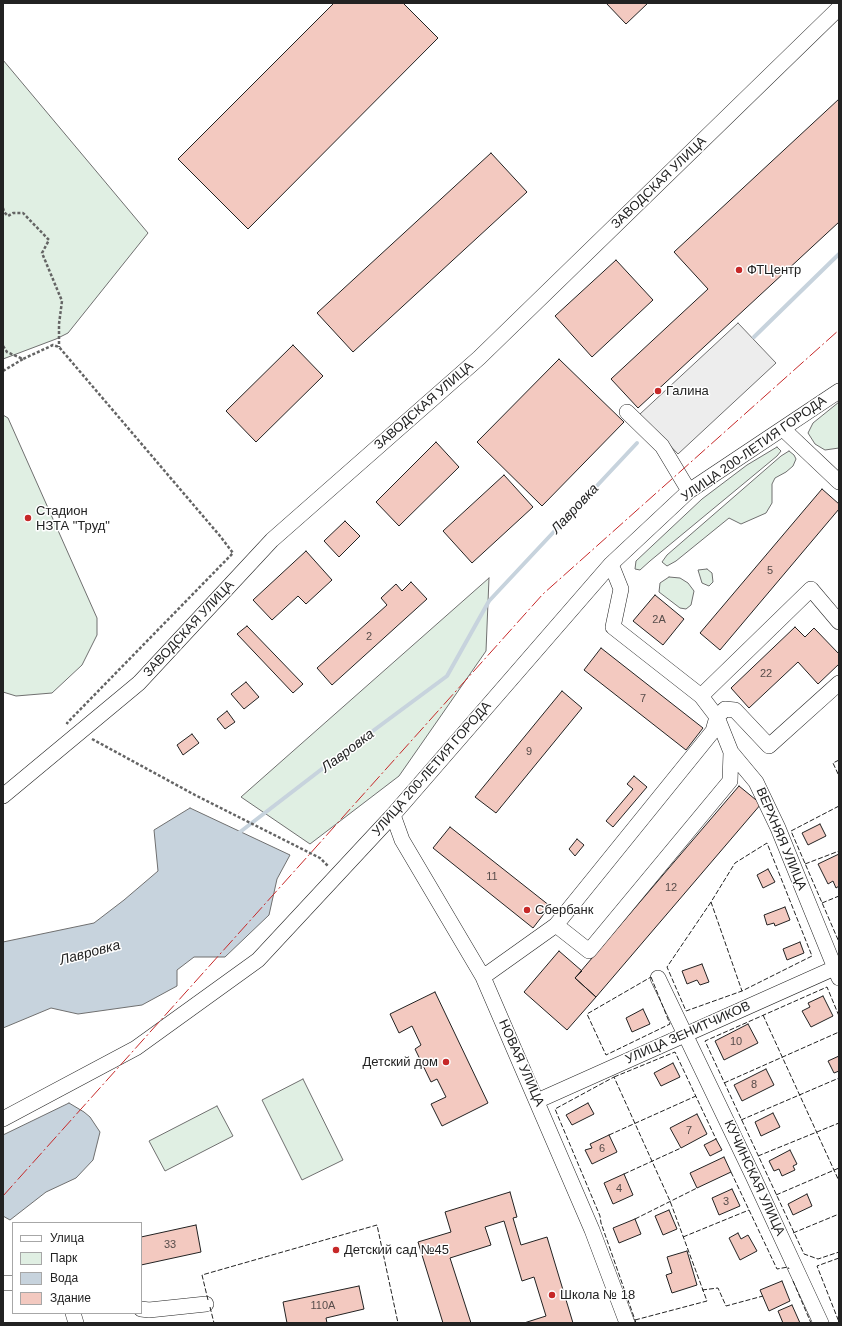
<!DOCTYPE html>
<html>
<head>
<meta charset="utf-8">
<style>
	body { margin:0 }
	#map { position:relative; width:842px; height:1326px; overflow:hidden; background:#fff; font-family:Arial,sans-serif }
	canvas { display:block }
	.frame { position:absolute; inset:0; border:4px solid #222; pointer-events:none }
	.legend { position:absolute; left:12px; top:1222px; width:130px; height:92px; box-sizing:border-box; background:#fff; border:1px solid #a7a7a7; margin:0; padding:5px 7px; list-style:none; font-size:12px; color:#222 }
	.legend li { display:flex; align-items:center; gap:8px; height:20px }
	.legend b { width:20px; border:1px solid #a7a7a7 }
</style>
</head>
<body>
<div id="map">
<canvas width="842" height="1326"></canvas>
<div class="frame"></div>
<ul class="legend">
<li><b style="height:5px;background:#fff"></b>Улица</li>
<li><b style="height:11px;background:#e0efe3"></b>Парк</li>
<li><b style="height:11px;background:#c7d3dd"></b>Вода</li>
<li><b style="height:11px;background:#f3c9c0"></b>Здание</li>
</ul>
</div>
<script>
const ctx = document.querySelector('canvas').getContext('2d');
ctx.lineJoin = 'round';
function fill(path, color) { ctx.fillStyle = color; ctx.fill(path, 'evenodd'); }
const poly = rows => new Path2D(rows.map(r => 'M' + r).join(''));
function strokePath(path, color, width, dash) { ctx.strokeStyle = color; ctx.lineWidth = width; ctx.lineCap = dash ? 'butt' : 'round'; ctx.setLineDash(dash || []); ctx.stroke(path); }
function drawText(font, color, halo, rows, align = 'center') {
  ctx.font = font + ' Arial,sans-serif'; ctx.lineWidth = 3; ctx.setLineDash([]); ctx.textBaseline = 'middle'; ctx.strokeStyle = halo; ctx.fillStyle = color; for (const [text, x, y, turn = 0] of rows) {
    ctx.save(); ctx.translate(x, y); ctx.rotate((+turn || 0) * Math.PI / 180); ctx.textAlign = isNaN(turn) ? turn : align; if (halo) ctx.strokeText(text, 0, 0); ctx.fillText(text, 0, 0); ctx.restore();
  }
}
const green = poly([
	[3,60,148,233,68,333,56,339,3,359,3,60],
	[839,402,839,448,825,450,815,444,808,433,813,423,839,402],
	[3,415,8,418,97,618,97,635,82,665,52,693,16,696,3,692,3,415],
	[777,447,781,451,777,456,650,561,640,570,635,569,636,561,702,499,747,465,777,447],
	[789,451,794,455,796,459,793,466,786,472,775,478,772,484,772,503,766,513,741,524,729,518,676,561,667,566,662,562,667,555,781,456,789,451],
	[707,569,712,573,713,582,709,586,702,583,698,570,707,569],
	[669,577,680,578,688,583,694,591,691,605,686,609,680,608,659,592,660,583,669,577],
	[489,578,486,651,399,776,310,844,241,797,489,578],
	[303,1079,343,1160,302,1180,262,1100,303,1079],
	[217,1106,233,1136,165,1171,149,1141,217,1106]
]);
const parking = poly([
	[738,323,776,363,678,454,640,414,738,323]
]);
const water = poly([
	[190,808,290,855,277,879,269,915,225,957,194,957,177,970,177,986,142,1005,78,1014,51,1008,3,1028,3,942,94,923,124,900,158,871,154,830,190,808],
	[69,1103,84,1112,90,1117,100,1132,93,1160,76,1178,46,1192,10,1220,3,1216,3,1135,69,1103]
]);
const stream = poly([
	[754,337,839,254],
	[237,836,240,832,331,762,447,676,489,601,637,443]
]);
const building = poly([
	[334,3,403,3,438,38,248,229,178,159,334,3],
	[606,3,648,3,626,24,606,3],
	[839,99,839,222,638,408,611,379,708,289,674,252,839,99],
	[491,153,527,192,353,352,317,313,491,153],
	[616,260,653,300,592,357,555,316,616,260],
	[293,345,323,376,256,442,226,411,293,345],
	[559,359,624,422,542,506,477,442,559,359],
	[436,442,459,467,399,526,376,502,436,442],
	[504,475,533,507,472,563,443,531,504,475],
	[822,489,839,504,839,509,720,650,700,633,822,489],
	[345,521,360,536,339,557,324,541,345,521],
	[306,551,332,580,306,604,298,596,272,620,253,600,306,551],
	[411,582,427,599,332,685,317,668,387,605,381,598,396,584,402,591,411,582],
	[655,595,684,619,663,645,633,621,655,595],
	[247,626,303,684,293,693,237,634,247,626],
	[795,627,805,637,814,628,839,654,839,664,818,684,798,662,749,708,731,688,795,627],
	[601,648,703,728,686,750,584,670,601,648],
	[246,682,259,697,244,709,231,694,246,682],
	[562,691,582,708,496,813,475,797,562,691],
	[227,711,235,722,225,729,217,719,227,711],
	[192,734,199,743,183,755,177,745,192,734],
	[634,776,647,787,613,827,606,821,633,789,627,784,634,776],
	[739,786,761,804,596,997,575,978,739,786],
	[820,824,826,836,808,845,802,833,820,824],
	[450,827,550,906,533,928,433,848,450,827],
	[577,839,584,845,575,856,569,849,577,839],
	[839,854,839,886,836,888,833,881,828,884,818,864,839,854],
	[768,869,775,882,763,888,757,875,768,869],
	[785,907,790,920,775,926,774,923,767,925,764,915,785,907],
	[800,942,804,953,787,960,783,949,800,942],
	[559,951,582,971,575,978,596,997,567,1030,524,992,559,951],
	[702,964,709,982,700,985,697,980,687,984,682,971,702,964],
	[435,992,488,1103,442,1126,431,1104,446,1097,437,1079,431,1082,415,1049,421,1045,412,1026,399,1033,390,1014,435,992],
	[823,996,833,1016,811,1027,802,1011,810,1007,808,1003,823,996],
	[643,1009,650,1024,632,1032,626,1018,643,1009],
	[748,1024,758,1043,724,1060,715,1041,748,1024],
	[839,1056,839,1071,834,1073,828,1061,839,1056],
	[673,1063,680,1077,661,1086,654,1073,673,1063],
	[766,1069,774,1085,742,1101,734,1085,766,1069],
	[588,1103,594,1114,572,1125,566,1115,588,1103],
	[773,1113,780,1127,761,1136,755,1122,773,1113],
	[697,1114,707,1134,681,1148,670,1128,697,1114],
	[609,1135,617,1152,592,1164,585,1150,592,1148,590,1144,609,1135],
	[716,1139,722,1150,710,1156,704,1145,716,1139],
	[790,1150,797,1164,793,1166,795,1170,782,1176,779,1169,774,1171,769,1161,790,1150],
	[724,1157,731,1172,697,1188,690,1173,724,1157],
	[624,1174,633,1195,613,1204,604,1183,624,1174],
	[732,1189,740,1206,719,1215,712,1198,732,1189],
	[510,1192,517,1217,513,1218,521,1245,547,1237,573,1323,524,1323,546,1316,534,1277,522,1281,504,1221,485,1227,491,1245,450,1258,471,1323,443,1323,418,1242,451,1232,445,1212,510,1192],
	[807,1194,812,1206,793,1215,788,1204,807,1194],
	[669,1210,677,1229,663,1235,655,1216,669,1210],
	[635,1219,641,1234,619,1243,613,1228,635,1219],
	[196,1225,201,1252,141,1265,141,1237,196,1225],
	[738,1233,741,1239,748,1235,757,1251,740,1260,729,1238,738,1233],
	[687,1251,697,1285,672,1293,666,1275,672,1273,667,1257,687,1251],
	[782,1281,790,1301,769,1311,760,1290,782,1281],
	[359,1286,364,1309,326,1318,327,1323,287,1323,283,1302,359,1286],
	[792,1305,800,1323,783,1323,778,1311,792,1305]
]);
const path = poly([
	[3,208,4,212,8,216,13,213,23,213,49,240,42,253,62,301,59,324,59,347],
	[3,346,7,352,23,359,53,345,59,347,220,536,233,553,67,723,69,724],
	[3,371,23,359],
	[92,739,195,795,320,858,328,866]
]);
const minor = poly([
	[627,412,662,446,689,491],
	[783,429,839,482],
	[611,564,621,589,613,627,701,696,717,717,731,752,756,782,778,828,839,978],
	[701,696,811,589,839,622],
	[3,796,139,683,272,540,479,358,839,8],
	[393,815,402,840,483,977,592,1230,627,1323],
	[556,925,589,951,730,781,731,752],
	[483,977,556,925,713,731,717,717,725,709,735,710,769,746,839,683],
	[658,978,753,1176,821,1323],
	[537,1101,839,966],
	[3,1119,136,1048,258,960,393,815,611,564,689,491,839,391],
	[3,1283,13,1283],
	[141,1309,149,1310,206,1304],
	[73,1313,76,1323]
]);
const fence = poly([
	[839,760,833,763,839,776],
	[839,806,791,831,839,942],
	[805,864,839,851],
	[711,902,667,967,686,1011,742,991,812,956,767,843,735,863,711,902,742,991],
	[822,903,839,896],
	[651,977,670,1024,606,1055,587,1014,651,977],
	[763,1015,839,1181],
	[839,1016,827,987,705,1041,804,1254,818,1259,839,1252],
	[614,1077,675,1052,716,1139],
	[724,1083,839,1032],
	[741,1120,839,1078],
	[609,1135,696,1096],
	[758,1156,839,1123],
	[731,1172,777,1269,788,1267,789,1269],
	[624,1174,681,1148],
	[776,1195,839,1168],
	[635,1219,697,1188],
	[793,1233,839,1214],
	[683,1237,749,1210],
	[839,1258,817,1266,839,1322],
	[793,1281,811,1323],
	[702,1290,718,1288,726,1306,763,1296],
	[208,1300,202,1275,377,1225,398,1323],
	[210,1307,214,1323],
	[635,1320,707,1301,670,1201,614,1077,555,1109,600,1216,601,1223,635,1320,636,1323]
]);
const power = poly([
	[3,1196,543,594,839,330]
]);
const markers = [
	[739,270,4,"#c62828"],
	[658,391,4,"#c62828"],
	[28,518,4,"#c62828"],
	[527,910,4,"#c62828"],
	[446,1062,4,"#c62828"],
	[336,1250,4,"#c62828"],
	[552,1295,4,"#c62828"]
];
const numberNames = [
	["5",770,571],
	["2А",659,620],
	["2",369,637],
	["22",766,674],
	["7",643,699],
	["9",529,752],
	["11",492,877],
	["12",671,888],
	["10",736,1042],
	["8",754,1085],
	["7",689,1131],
	["6",602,1149],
	["4",619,1189],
	["3",726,1202],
	["33",170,1245],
	["110А",323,1306]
];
const streetNames = [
	["ЗАВОДСКАЯ УЛИЦА",659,183,-44],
	["ЗАВОДСКАЯ УЛИЦА",424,406,-41],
	["УЛИЦА 200-ЛЕТИЯ ГОРОДА",754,449,-35],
	["ЗАВОДСКАЯ УЛИЦА",189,629,-47],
	["УЛИЦА 200-ЛЕТИЯ ГОРОДА",432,769,-49],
	["ВЕРХНЯЯ УЛИЦА",781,839,67],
	["УЛИЦА ЗЕНИТЧИКОВ",688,1033,-24],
	["НОВАЯ УЛИЦА",521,1063,66],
	["КУЧИНСКАЯ УЛИЦА",754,1178,65]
];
const poiNames = [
	["ФТЦентр",747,270],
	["Галина",666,391],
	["Стадион",36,511],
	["НЗТА \"Труд\"",36,526],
	["Сбербанк",535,910],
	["Детский дом",438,1062,"right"],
	["Детский сад №45",344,1250],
	["Школа № 18",560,1295]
];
const waterNames = [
	["Лавровка",575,509,-47],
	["Лавровка",348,751,-37],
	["Лавровка",90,953,-15]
];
fill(green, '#e0efe3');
strokePath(green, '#6f6f6f', 1);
fill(parking, '#ededed');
strokePath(parking, '#6f6f6f', 1);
fill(water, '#c7d3dd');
strokePath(water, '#6f6f6f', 1);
strokePath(stream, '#c7d3dd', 4);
fill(building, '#f3c9c0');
strokePath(building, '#222', 1);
strokePath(minor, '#222', 16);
strokePath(path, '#646464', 2.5, [3, 2]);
strokePath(minor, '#fff', 15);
strokePath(fence, '#222', 1, [5, 2]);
strokePath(power, '#c62828', 1, [14, 3, 2, 3]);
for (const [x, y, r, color] of markers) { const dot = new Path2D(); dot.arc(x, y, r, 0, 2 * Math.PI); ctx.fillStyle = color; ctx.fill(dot); strokePath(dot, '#fff', 1.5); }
drawText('11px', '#564c4a', null, numberNames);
drawText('13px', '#222', '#fff', streetNames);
drawText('13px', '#222', '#fff', poiNames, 'left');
drawText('italic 14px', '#222', '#fff', waterNames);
</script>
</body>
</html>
